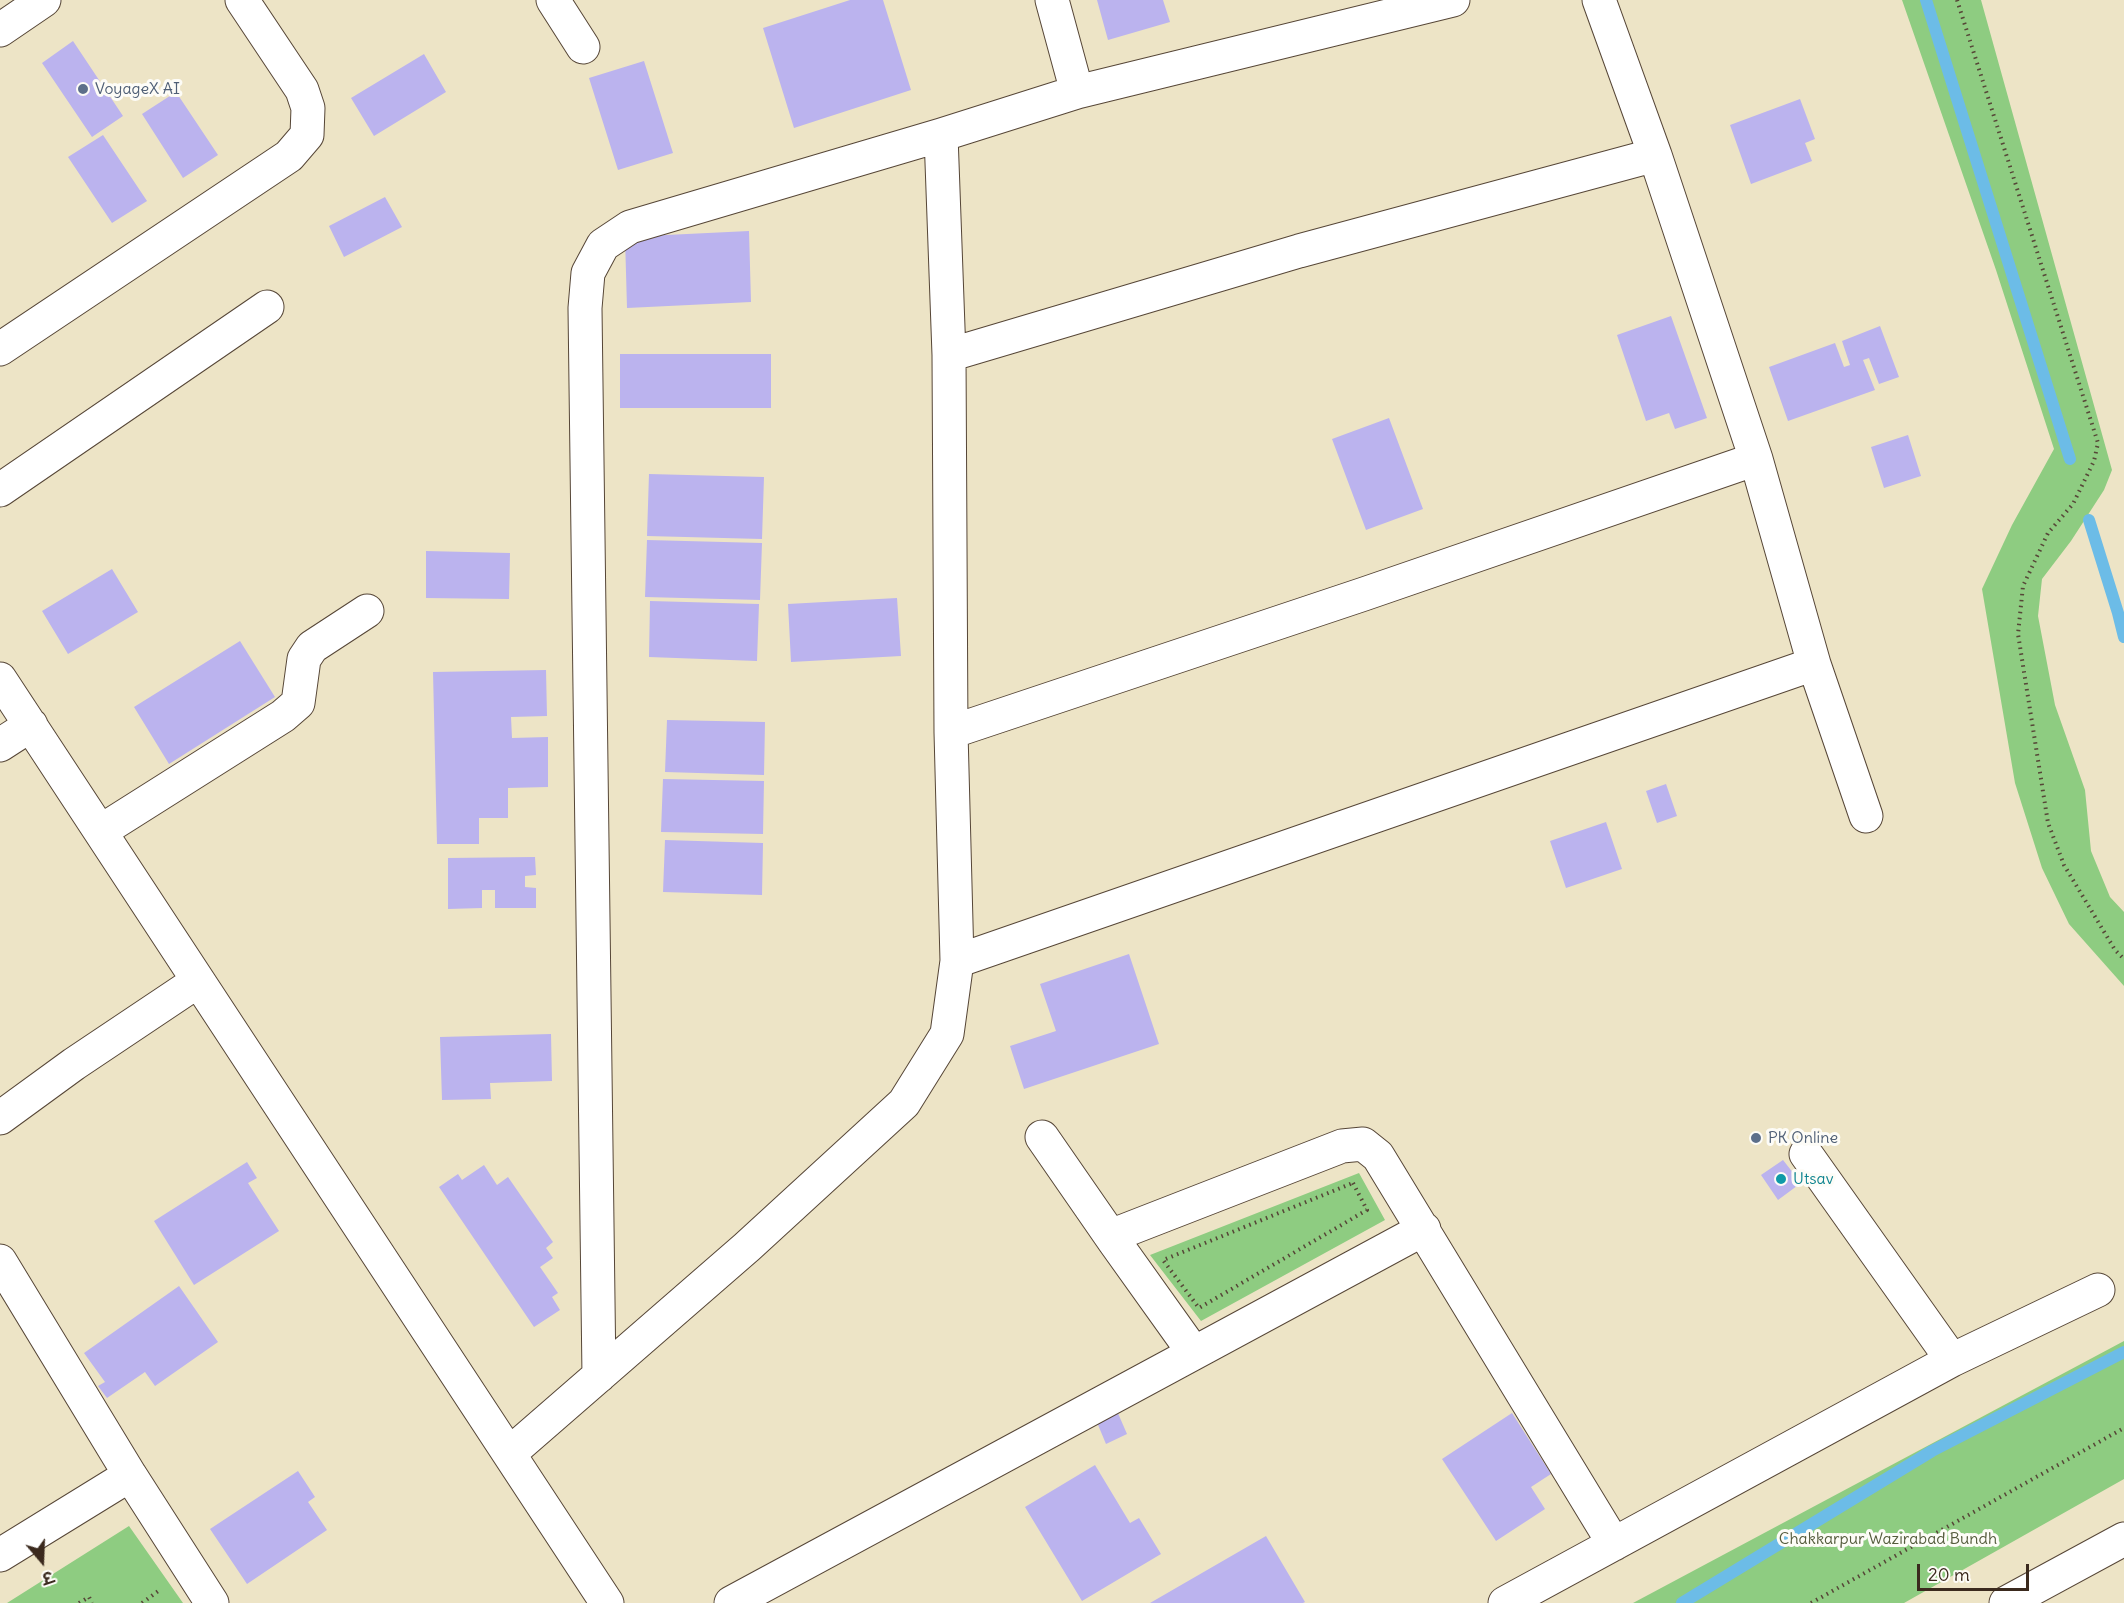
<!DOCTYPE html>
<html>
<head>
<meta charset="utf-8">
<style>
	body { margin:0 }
	#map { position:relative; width:2124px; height:1603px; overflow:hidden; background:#ede4c6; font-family:Delius,"Playpen Sans Deva",sans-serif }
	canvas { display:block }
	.north { position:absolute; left:12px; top:1531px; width:60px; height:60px; -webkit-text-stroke:4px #fdfcf7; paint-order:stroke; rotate:161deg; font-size:16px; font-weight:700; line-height:24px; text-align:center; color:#3b2a1e }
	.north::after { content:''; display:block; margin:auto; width:21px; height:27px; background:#3b2a1e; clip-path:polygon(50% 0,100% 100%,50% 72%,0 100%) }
	.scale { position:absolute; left:1917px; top:1564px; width:112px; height:27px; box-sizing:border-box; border:3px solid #3b2a1e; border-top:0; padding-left:8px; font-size:18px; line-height:21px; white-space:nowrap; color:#3b2a1e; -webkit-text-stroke:4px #fdfcf7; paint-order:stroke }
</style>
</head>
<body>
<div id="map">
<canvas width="2124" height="1603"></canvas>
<div class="north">उ</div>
<div class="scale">20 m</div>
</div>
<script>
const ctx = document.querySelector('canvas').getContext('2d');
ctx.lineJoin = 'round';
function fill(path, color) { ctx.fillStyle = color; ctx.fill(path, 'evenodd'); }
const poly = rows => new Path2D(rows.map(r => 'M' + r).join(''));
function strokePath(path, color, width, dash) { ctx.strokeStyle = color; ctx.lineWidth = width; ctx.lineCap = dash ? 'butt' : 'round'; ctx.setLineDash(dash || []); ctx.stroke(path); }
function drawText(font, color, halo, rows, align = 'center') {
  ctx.font = font + ' Delius,sans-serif'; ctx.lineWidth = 6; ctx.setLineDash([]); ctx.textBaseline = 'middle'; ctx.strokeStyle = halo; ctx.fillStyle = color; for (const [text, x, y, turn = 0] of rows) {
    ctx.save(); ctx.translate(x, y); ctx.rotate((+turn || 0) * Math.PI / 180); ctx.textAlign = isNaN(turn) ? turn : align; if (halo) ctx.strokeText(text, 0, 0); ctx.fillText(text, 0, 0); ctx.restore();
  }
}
const green = poly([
	[1902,0,1981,0,2112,470,2104,490,2071,541,2042,579,2038,616,2055,705,2085,790,2091,851,2110,897,2124,912,2124,986,2069,924,2042,868,2015,783,1982,589,2012,525,2054,449,1996,270],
	[1359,1173,1385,1220,1201,1321,1150,1255],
	[2124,1341,2124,1479,1904,1603,1633,1603],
	[129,1526,183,1603,7,1603]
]);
const stream = poly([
	[1926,0,2070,459],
	[2089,520,2118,613,2124,637],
	[1682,1603,1932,1451,2124,1352]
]);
const building = poly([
	[850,0,883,0,911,90,794,128,763,28],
	[1097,0,1163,0,1170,22,1108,40],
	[73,41,123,116,92,137,42,63],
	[424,54,446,92,374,136,351,98],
	[644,61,673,153,618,170,589,78],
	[176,92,218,155,183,178,142,114],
	[1800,99,1815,139,1805,143,1812,161,1751,184,1730,125],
	[103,135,147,201,112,223,68,157],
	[385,197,402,227,344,257,329,226],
	[749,231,751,302,627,308,625,237],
	[1671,316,1707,418,1675,429,1669,413,1646,421,1617,335],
	[1880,326,1899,377,1879,384,1869,358,1863,360,1875,390,1788,421,1769,367,1835,343,1844,367,1850,365,1842,341],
	[620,354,771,354,771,408,620,408],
	[1389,418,1423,509,1366,530,1332,439],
	[1908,435,1921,476,1884,488,1871,447],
	[649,474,764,477,762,539,647,536],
	[647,540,762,543,760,600,645,597],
	[426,551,510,553,509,599,426,598],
	[112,569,138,612,68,654,42,611],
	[897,598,901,656,791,662,788,604],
	[650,601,759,604,757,661,649,657],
	[240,641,275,697,169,764,134,707],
	[546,670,547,716,511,717,512,738,548,737,548,787,508,788,508,818,479,818,479,844,437,844,433,672],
	[667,720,765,722,764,775,665,772],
	[663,779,764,781,763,834,661,832],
	[1666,784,1677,816,1657,823,1646,791],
	[1606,822,1622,869,1566,888,1550,841],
	[665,840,763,843,762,895,663,892],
	[535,857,536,875,525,876,525,887,536,888,536,908,495,908,495,890,482,890,482,908,448,909,448,858],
	[1129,954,1159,1044,1024,1089,1010,1046,1056,1031,1040,984],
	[551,1034,552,1081,490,1083,491,1099,442,1100,440,1037],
	[1783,1160,1801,1183,1778,1200,1761,1175],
	[247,1162,257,1178,248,1183,279,1231,194,1285,154,1221],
	[484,1165,497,1185,508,1177,553,1242,546,1248,553,1258,540,1267,558,1293,552,1297,560,1310,534,1327,439,1187,458,1174,462,1180],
	[179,1286,218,1342,155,1386,145,1372,107,1398,98,1386,105,1382,84,1353],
	[1117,1411,1127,1434,1106,1444,1096,1420],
	[1512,1413,1551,1474,1531,1487,1545,1509,1496,1541,1442,1459],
	[1095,1465,1130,1523,1139,1518,1161,1554,1082,1601,1025,1507],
	[298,1471,315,1497,308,1502,327,1530,247,1584,210,1529],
	[1266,1536,1305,1602,1303,1603,1150,1603]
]);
const path = poly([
	[1957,0,2098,443,2094,461,2073,504,2048,533,2023,586,2018,634,2048,823,2064,865,2115,950,2124,959],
	[1353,1183,1367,1210,1199,1308,1163,1260,1353,1183],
	[79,1603,89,1597,92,1603],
	[142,1603,161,1589],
	[1811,1603,2124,1428]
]);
const minor = poly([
	[553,0,583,47],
	[0,30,44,0],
	[1077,92,1453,0],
	[0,349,289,156,307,135,308,108,302,90,242,0],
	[949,355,1299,251,1655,155],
	[0,490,267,307],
	[1814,664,1866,816],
	[0,679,607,1603],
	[951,732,1364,594,1756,459],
	[0,745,31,725],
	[101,831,283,716,298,703,304,659,312,647,367,611],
	[957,961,1814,664,1756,459,1655,155,1599,0],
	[0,1118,74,1064,198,981],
	[1042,1137,1114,1241,1194,1353],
	[1806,1154,1952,1360],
	[1114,1241,1121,1232,1342,1146,1363,1144,1378,1156,1614,1544],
	[0,1261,130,1475,212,1603],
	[599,1376,585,308,588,273,603,245,630,227,941,135,1077,92,1052,0],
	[510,1453,747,1247,904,1103,947,1034,957,961,951,732,949,355,941,135],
	[0,1555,130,1475],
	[731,1603,1424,1229],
	[1505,1603,1952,1360,2098,1290]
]);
const major = poly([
	[2006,1603,2124,1539]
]);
const markers = [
	[83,89,6,"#5c6f8a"],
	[1756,1138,6,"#5c6f8a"],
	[1781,1179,6,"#0f9aa8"]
];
const serviceNames = [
	["VoyageX AI",95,89],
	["PK Online",1768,1138]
];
const cultureNames = [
	["Utsav",1793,1179]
];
const parkNames = [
	["Chakkarpur Wazirabad Bundh",1888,1539]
];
fill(green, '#8ecc81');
strokePath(stream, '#6cbce7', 12);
fill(building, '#bbb3ee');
strokePath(minor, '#564637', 35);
strokePath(major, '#564637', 35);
strokePath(path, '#564637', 4, [1.5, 4.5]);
strokePath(minor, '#fff', 33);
strokePath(major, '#fff', 33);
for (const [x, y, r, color] of markers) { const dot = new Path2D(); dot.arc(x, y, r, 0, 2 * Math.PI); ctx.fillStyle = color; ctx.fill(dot); strokePath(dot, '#fdfcf7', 2); }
drawText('16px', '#4e5e75', '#fdfcf7', serviceNames, 'left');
drawText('16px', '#0d838f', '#fdfcf7', cultureNames, 'left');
drawText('16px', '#545b3c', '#fdfcf7', parkNames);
</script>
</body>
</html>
